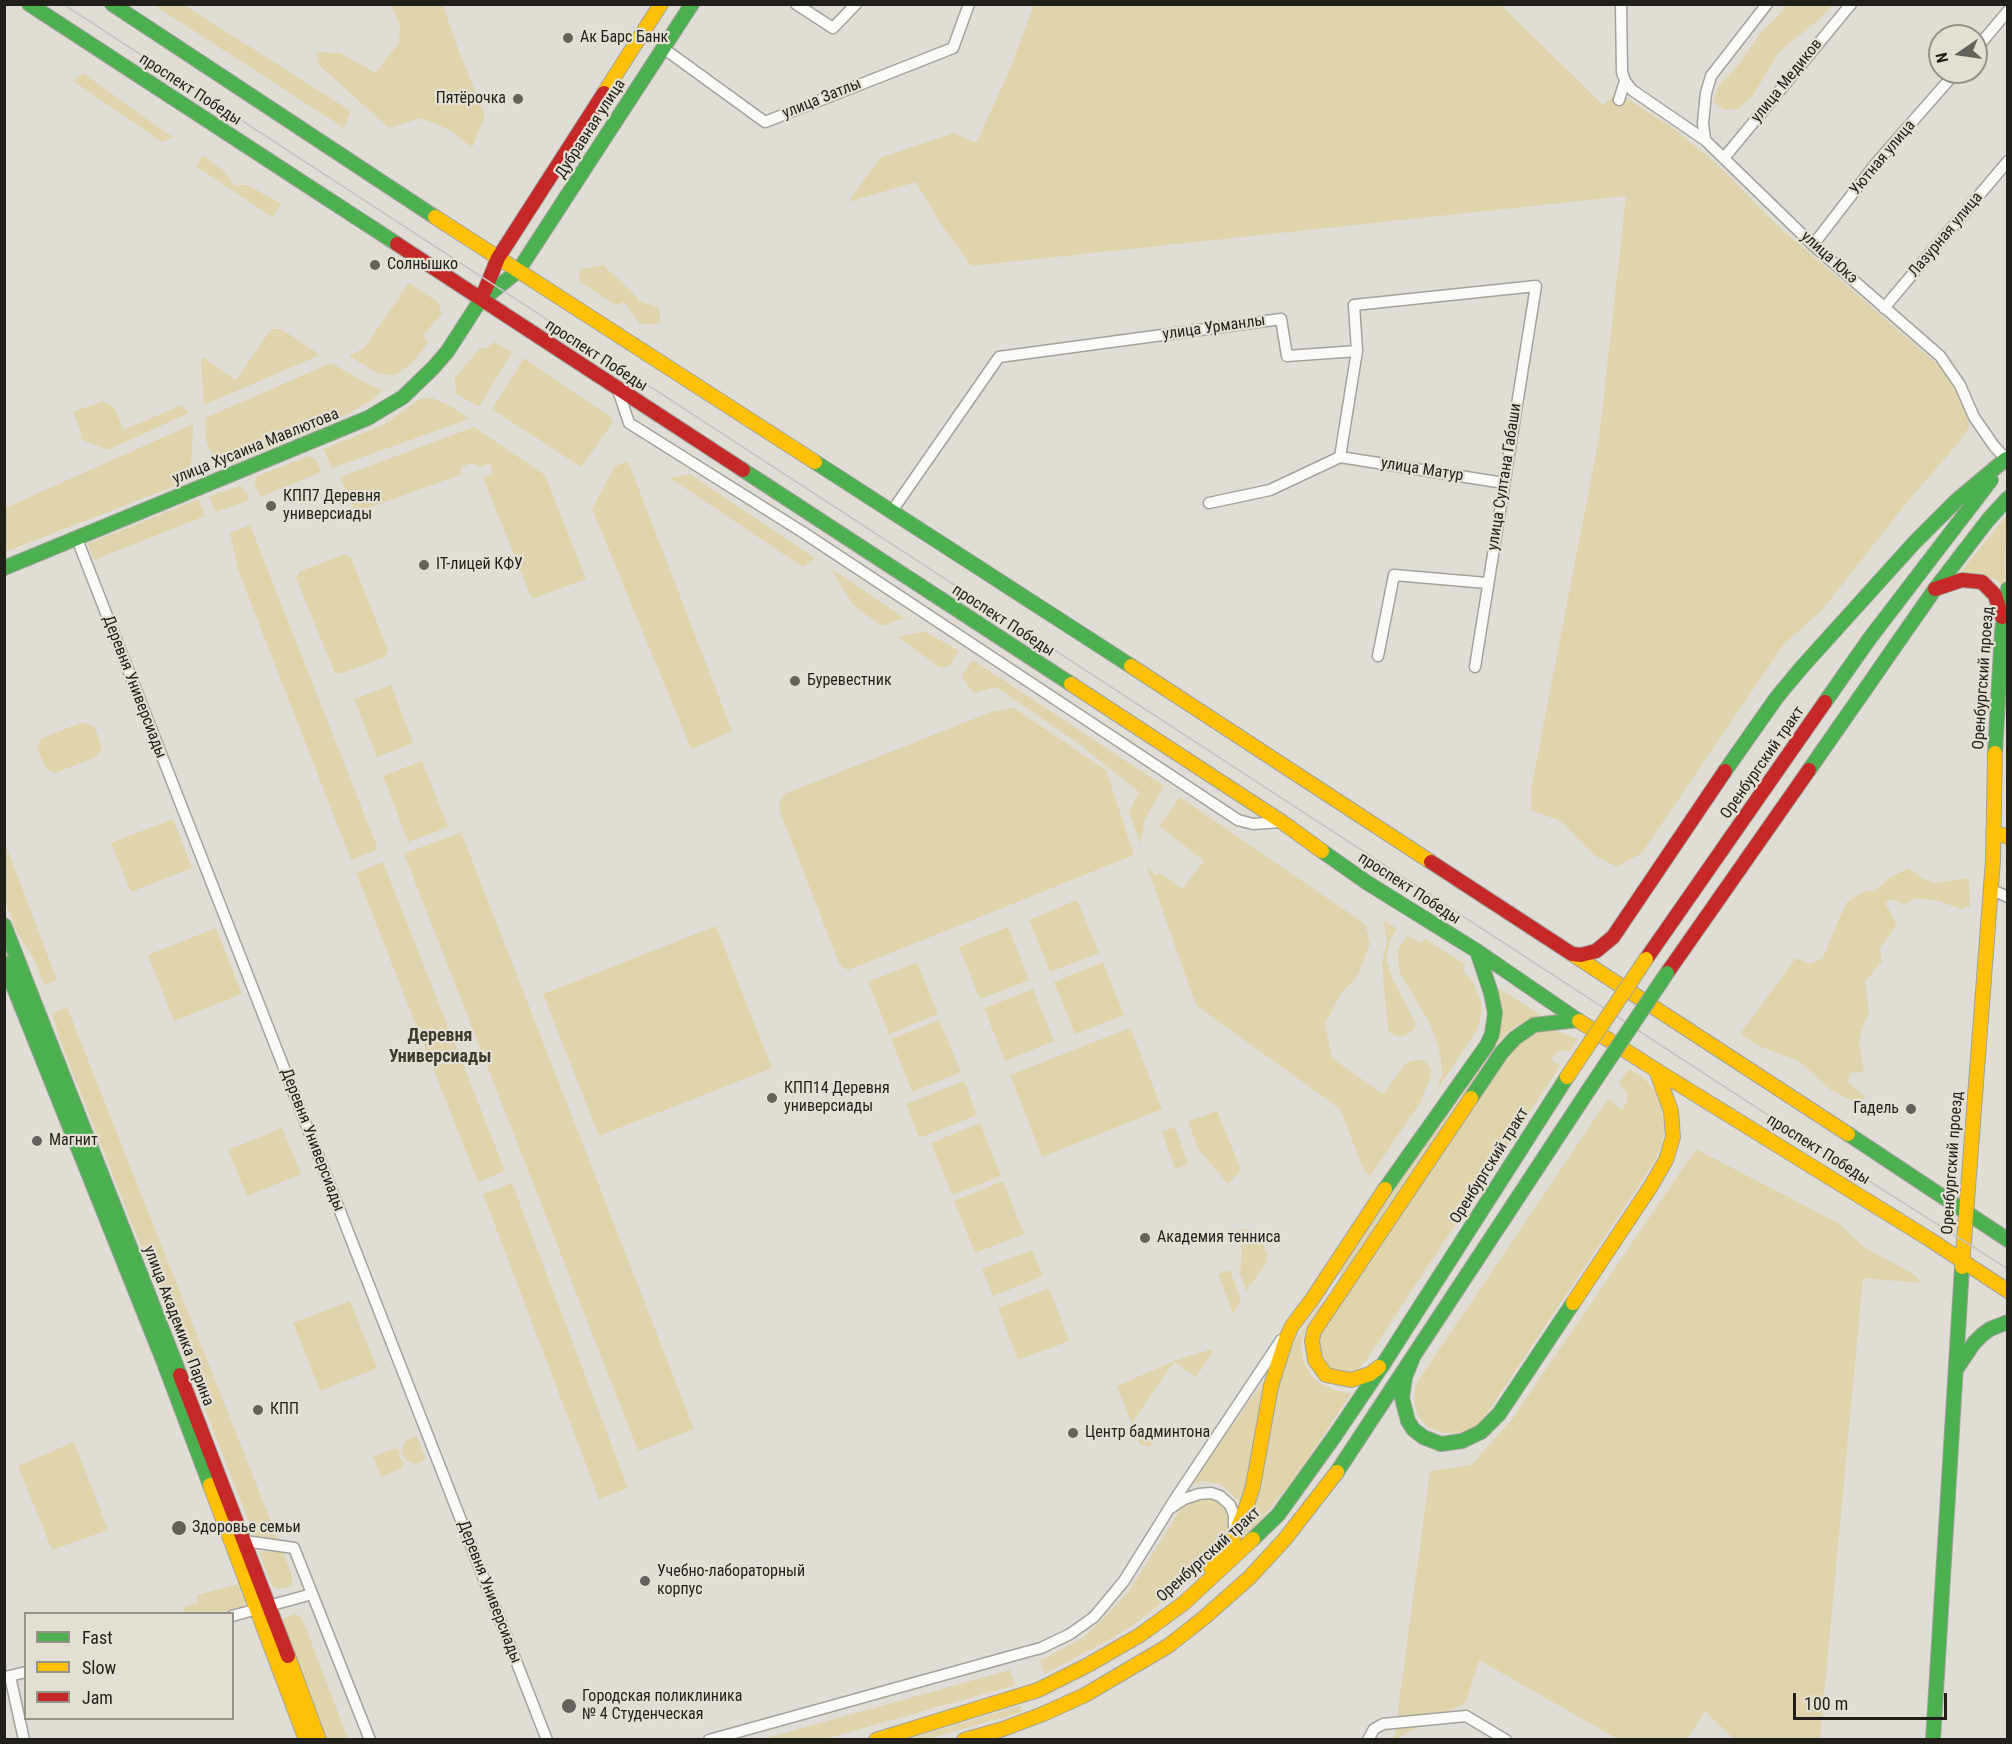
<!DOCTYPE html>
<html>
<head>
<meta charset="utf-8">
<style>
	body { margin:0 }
	#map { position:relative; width:2012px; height:1744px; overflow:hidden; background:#dfddd6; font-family:"Roboto Condensed",sans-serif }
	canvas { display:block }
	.frame { position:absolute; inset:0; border:6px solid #201f1a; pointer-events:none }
	.legend { position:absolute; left:24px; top:1612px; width:210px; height:108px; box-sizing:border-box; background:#e3dfd2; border:2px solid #959288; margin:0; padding:8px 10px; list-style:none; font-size:18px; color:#201f1a }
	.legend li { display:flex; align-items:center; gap:12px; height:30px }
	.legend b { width:30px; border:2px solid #959288 }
	.north { position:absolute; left:1928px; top:24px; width:60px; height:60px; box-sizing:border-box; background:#e3dfd2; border:2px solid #959288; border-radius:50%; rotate:257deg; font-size:16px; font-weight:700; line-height:24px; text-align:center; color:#201f1a }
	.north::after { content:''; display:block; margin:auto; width:21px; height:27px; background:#63625c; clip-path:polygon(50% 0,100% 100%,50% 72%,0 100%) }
	.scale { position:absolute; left:1793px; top:1693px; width:154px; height:27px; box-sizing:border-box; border:3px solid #201f1a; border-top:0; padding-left:8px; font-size:18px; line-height:21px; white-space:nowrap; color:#201f1a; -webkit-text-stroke:4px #e3dfd2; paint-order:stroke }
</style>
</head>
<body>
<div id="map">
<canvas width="2012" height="1744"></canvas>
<div class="frame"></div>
<ul class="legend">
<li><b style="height:8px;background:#4caf50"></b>Fast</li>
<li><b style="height:8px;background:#ffc107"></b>Slow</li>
<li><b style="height:8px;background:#c62828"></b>Jam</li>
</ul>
<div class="north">N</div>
<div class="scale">100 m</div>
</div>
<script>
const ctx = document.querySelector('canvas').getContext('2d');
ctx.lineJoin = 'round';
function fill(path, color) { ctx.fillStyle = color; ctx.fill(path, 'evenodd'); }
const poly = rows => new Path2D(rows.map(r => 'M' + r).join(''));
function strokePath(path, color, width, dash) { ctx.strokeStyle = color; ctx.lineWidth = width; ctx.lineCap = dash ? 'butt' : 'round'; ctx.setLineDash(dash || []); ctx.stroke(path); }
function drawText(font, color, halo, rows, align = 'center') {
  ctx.font = font + ' "Roboto Condensed",sans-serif'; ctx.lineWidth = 4.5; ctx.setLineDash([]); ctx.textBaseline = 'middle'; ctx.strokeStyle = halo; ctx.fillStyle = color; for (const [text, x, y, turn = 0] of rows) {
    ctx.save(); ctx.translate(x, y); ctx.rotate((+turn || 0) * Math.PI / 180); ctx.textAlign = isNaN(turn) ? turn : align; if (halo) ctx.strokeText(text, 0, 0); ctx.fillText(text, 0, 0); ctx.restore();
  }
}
const green = poly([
	[154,5,184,5,351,111,344,128],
	[391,5,443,5,457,46,485,116,472,148,450,130,421,118,389,128,319,65,316,52,340,53,375,73,399,43,400,26],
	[1034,5,1501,5,1603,105,1617,92,1674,129,1717,164,1777,225,1952,377,1970,426,1959,442,1904,506,1823,609,1784,644,1642,853,1617,867,1594,855,1561,821,1531,810,1531,789,1599,438,1626,196,971,266,938,220,916,182,848,202,880,158,954,133,976,143,1008,74],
	[1786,5,1832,5,1823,16,1779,52,1752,97,1738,109,1724,110,1713,102,1719,85,1736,68,1761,32,1778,16],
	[83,73,168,134,174,137,162,142,73,81],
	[203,155,226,173,234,185,248,185,281,204,272,217,196,166],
	[603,265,633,293,639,301,658,307,661,321,655,325,639,323,624,302,615,305,579,281,580,269],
	[409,283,438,302,442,314,423,335,428,343,412,363,396,375,379,374,349,356,364,348],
	[271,329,281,329,320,355,204,405,201,362,203,357,236,380],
	[495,342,512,352,479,407,457,394,454,379,480,348,485,349],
	[524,358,612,418,613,422,581,467,492,409],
	[331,363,368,384,383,390,369,402,325,426,232,464,220,462,210,451,206,439,205,418],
	[432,398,449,405,469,419,332,468,323,449,383,425,420,399],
	[103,401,115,408,123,430,182,405,189,413,108,450,80,439,82,435,73,412],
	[193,424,192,457,188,476,180,484,5,552,5,508],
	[474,427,545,475,586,579,532,599,483,478,493,474,490,463,480,467,471,463,460,468,462,474,366,509,356,514,340,477],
	[309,456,316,459,321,472,260,497,254,483,257,476],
	[628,461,732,731,691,749,592,509,614,467],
	[690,474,815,558,803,567,670,478],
	[241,486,248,494,248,501,215,512,209,496],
	[199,499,205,516,94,560,87,544],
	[2007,515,2005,563,2006,590,1997,580,1977,573,1967,574,1956,578],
	[250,525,378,849,351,860,238,570,230,533],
	[344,554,351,558,388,650,385,657,340,674,334,671,296,578,299,572],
	[831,570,843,576,904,618,882,626,854,606],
	[925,631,959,651,949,666,940,668,898,637],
	[973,660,1164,786,1145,819,1140,844,1129,812,1139,792,1079,744,996,687,974,693,961,677],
	[391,685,413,743,377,757,354,699],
	[1014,708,1106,770,1134,855,848,970,844,968,839,963,780,812,779,804,782,797,787,793,991,712],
	[87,723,95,728,99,739,102,750,96,757,55,773,45,768,37,746,42,738,78,724],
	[422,761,448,827,408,842,383,776],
	[1180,797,1365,924,1370,943,1358,975,1341,994,1325,1023,1332,1058,1383,1094,1406,1063,1414,1060,1426,1061,1431,1070,1430,1078,1420,1103,1370,1176,1364,1171,1340,1109,1196,1005,1147,867,1156,876,1159,872,1182,889,1204,861,1159,826],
	[173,819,192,868,131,892,111,843],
	[461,832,694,1429,638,1451,404,854],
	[5,843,57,980,44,985,34,959,16,931,5,900],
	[383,862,505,1171,478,1182,356,873],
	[1909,868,1923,879,1935,883,1969,878,1970,906,1961,909,1939,901,1916,898,1904,905,1893,899,1885,903,1897,924,1880,948,1882,961,1865,982,1869,1012,1863,1026,1859,1042,1864,1071,1850,1073,1848,1082,1866,1097,1858,1104,1831,1090,1800,1062,1759,1046,1740,1034,1796,958,1810,964,1823,958,1837,923,1847,902,1866,890,1873,892,1891,877],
	[1077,900,1099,953,1050,972,1029,920],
	[1383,920,1397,929,1390,940,1386,960,1394,982,1415,1022,1415,1029,1404,1036,1396,1036,1388,1031,1382,963,1387,941],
	[716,926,772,1068,599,1136,543,994],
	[1008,927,1029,980,980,999,959,947],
	[216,928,242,994,174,1021,148,955],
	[1407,936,1420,943,1425,939,1465,964,1463,971,1474,984,1481,1002,1482,1012,1477,1030,1436,1091,1442,1074,1441,1060,1438,1045,1430,1024,1401,975,1398,963,1398,950,1403,941],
	[917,962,938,1014,889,1034,868,982],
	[1103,962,1124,1015,1075,1034,1054,982],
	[1496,987,1541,1015,1514,1027,1507,1033,1495,1047,1341,1276,1339,1275,1338,1273,1492,1046],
	[1033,989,1054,1041,1005,1061,984,1008],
	[67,1007,278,1539,255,1537,61,1043,52,1014],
	[939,1020,961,1072,912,1092,891,1039],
	[1130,1028,1162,1109,1042,1157,1010,1075],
	[1551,1029,1578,1039,1569,1052,1563,1050,1557,1052,1551,1059,1560,1066,1366,1360,1359,1368,1349,1372,1339,1372,1329,1368,1318,1351,1322,1331,1522,1037],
	[1629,1069,1643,1077,1656,1092,1660,1105,1665,1125,1662,1144,1655,1161,1486,1415,1475,1427,1459,1433,1443,1433,1428,1427,1418,1416,1414,1402,1415,1388,1418,1381,1608,1099,1622,1110,1627,1101,1627,1094,1619,1083],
	[964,1081,977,1115,919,1138,906,1104],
	[1217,1111,1241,1170,1228,1184,1198,1149,1188,1121],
	[980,1123,1001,1176,952,1195,931,1143],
	[1175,1127,1188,1164,1175,1169,1162,1132],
	[282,1128,301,1174,247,1196,228,1150],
	[1696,1149,1838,1223,1864,1247,1915,1275,1920,1283,1863,1278,1820,1739,1734,1739,1705,1711,1687,1739,1618,1739,1479,1660,1466,1702,1394,1740,1430,1471,1471,1465,1510,1422],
	[1003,1181,1024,1234,975,1253,954,1201],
	[512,1183,628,1488,599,1499,483,1194],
	[1238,1229,1258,1231,1267,1254,1266,1264,1246,1291,1240,1274,1242,1252],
	[1032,1250,1043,1276,993,1296,982,1269],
	[1230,1270,1241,1301,1233,1314,1218,1274],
	[1049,1288,1069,1341,1018,1360,998,1308],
	[350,1301,377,1368,320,1391,293,1323],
	[1319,1305,1322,1306,1306,1327,1302,1338,1301,1349,1303,1359,1311,1376,1318,1382,1334,1390,1351,1394,1294,1479,1230,1556,1282,1370,1290,1348],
	[1212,1349,1213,1352,1196,1377,1174,1362,1133,1421,1155,1437,1150,1447,1140,1445,1117,1386,1174,1361],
	[1270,1372,1241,1504,1230,1492,1219,1484,1204,1481,1193,1484,1188,1488],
	[417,1436,426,1460,416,1464,408,1461,401,1453,406,1440],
	[74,1442,108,1530,52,1550,18,1466],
	[395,1448,399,1450,400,1458,404,1463,402,1468,381,1477,373,1457],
	[1214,1498,1224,1505,1229,1522,1225,1534,1202,1565,1155,1608,1133,1625,1107,1641,1044,1674,1040,1661,1084,1637,1107,1615,1129,1591,1182,1507,1192,1499],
	[259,1551,283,1552,293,1579,291,1586,277,1589,272,1586],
	[238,1584,245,1602,241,1607,218,1613,185,1613,183,1607,198,1603,197,1595],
	[295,1614,300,1616,304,1623,348,1739,326,1739,283,1622,284,1618],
	[1010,1670,1015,1685,825,1739,763,1739],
	[1020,1706,1022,1712,927,1739,904,1740]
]);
const street = poly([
	[796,4,833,28,856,4],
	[1621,4,1622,72,1625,81,1632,90,1705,140,1813,245,1940,356,1960,385,1974,417,1994,446,2006,459],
	[663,48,765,122,953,48,969,4],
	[1976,49,2008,11],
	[1619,100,1625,81],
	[1705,140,1703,123,1706,93,1711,76,1767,4],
	[1724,158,1851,4],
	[1813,245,1877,162,1956,72],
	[1884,308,2008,161],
	[618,390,629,423,804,533,1238,820,1253,824,1282,822],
	[1340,457,1504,483],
	[1209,503,1270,490,1340,457,1357,351],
	[892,511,999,357,1281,319,1287,356,1357,351,1354,305,1536,286,1475,667],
	[77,539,547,1740],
	[1378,656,1394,575,1487,583],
	[1990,889,2008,897],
	[1172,1507,1184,1499,1199,1494,1211,1493,1220,1496,1230,1505,1234,1515,1234,1528],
	[245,1541,294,1548,370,1740],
	[232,1616,312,1594],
	[10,1676,24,1740],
	[5,1677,26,1672],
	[709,1740,1026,1652,1041,1648,1070,1634,1094,1617,1124,1581,1177,1496,1281,1340],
	[1368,1740,1374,1729,1383,1724,1466,1716,1506,1740]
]);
const fast = poly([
	[29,4,397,244],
	[112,4,435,217],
	[483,299,518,271,692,4],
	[815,462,1131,666],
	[743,470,1071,684],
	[4,568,368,418,403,397,433,368,447,352,480,301,485,290],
	[1825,702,1870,638,1991,480],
	[1995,753,2002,631,2008,589],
	[1809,770,1935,589,1988,520,2008,498],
	[1725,771,1777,697,1802,667,1914,543,1957,500,2006,459],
	[1322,851,1366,882,1477,951,1579,1021],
	[4,925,180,1375],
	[4,963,163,1360,210,1485],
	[1471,1098,1502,1052,1515,1038,1534,1025,1578,1020],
	[1848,1134,2008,1240],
	[1385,1189,1487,1045,1492,1034,1495,1013,1491,993,1477,951],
	[1412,1360,1405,1377,1402,1398,1408,1421,1413,1429,1423,1437,1441,1444,1462,1441,1481,1432,1499,1414,1573,1303],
	[1957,1368,1974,1343,1982,1335,1990,1329,2008,1322],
	[1337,1472,1588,1091],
	[1253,1539,1278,1515,1334,1437,1384,1363,1567,1077],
	[1933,1740,1962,1267]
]);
const slow = poly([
	[604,93,661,4],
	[435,217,815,462],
	[1131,666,1431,862],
	[1071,684,1282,822,1322,851],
	[1993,832,2008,837],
	[1572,954,1848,1134],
	[1656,1070,1929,1239,2008,1291],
	[1962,1267,1993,860,1995,753],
	[1573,1303,1651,1186,1666,1160,1673,1137,1671,1111,1656,1070,1579,1021],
	[1379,1367,1370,1374,1351,1380,1326,1375,1315,1360,1312,1341,1314,1331,1471,1098],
	[210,1485,306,1740],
	[1211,1568,1234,1537,1247,1505,1253,1486,1271,1386,1286,1339,1292,1326,1313,1298,1385,1189],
	[288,1656,319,1740],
	[876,1740,1038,1690,1088,1665,1140,1635,1184,1603,1253,1539],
	[964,1740,1003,1729,1043,1714,1085,1695,1168,1646,1205,1617,1250,1577,1285,1539,1337,1472]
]);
const jam = poly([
	[397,244,743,470],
	[485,290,498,258,604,93],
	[1935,589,1962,580,1982,582,1995,595,2002,617],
	[1431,862,1572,954,1581,955,1596,951,1613,937,1725,771],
	[1646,959,1825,702],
	[1667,973,1809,770],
	[180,1375,288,1656]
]);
const tram = poly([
	[63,4,1880,1188,2008,1269]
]);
const fastBridge = poly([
	[1588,1091,1667,973]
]);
const slowBridge = poly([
	[1567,1077,1646,959]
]);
const markers = [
	[568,38,6,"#63625c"],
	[518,99,6,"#63625c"],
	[375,265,6,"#63625c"],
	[271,506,6,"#63625c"],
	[424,565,6,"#63625c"],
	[795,681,6,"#63625c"],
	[772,1098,6,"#63625c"],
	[1911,1109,6,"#63625c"],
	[37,1141,6,"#63625c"],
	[1145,1238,6,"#63625c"],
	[258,1410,6,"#63625c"],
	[1073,1433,6,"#63625c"],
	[179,1528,8,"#63625c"],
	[645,1581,6,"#63625c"],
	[569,1706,8,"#63625c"]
];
const poiNames = [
	["Ак Барс Банк",580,38],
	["Пятёрочка",506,99,"right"],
	["Солнышко",387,265],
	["КПП7 Деревня",283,497],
	["универсиады",283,515],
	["IT-лицей КФУ",436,565],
	["Буревестник",807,681],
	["КПП14 Деревня",784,1089],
	["универсиады",784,1107],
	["Гадель",1899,1109,"right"],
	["Магнит",49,1141],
	["Академия тенниса",1157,1238],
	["КПП",270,1410],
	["Центр бадминтона",1085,1433],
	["Здоровье семьи",192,1528],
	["Учебно-лабораторный",657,1572],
	["корпус",657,1590],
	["Городская поликлиника",582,1697],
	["№ 4 Студенческая",582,1715]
];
const streetNames = [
	["улица Медиков",1787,81,-51],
	["проспект Победы",190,90,33],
	["улица Затлы",822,99,-22],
	["Дубравная улица",591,129,-57],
	["Уютная улица",1883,158,-50],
	["Лазурная улица",1946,235,-50],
	["улица Юкэ",1829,258,42],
	["улица Урманлы",1214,328,-8],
	["проспект Победы",596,356,33],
	["улица Хусаина Мавлютова",256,447,-22],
	["улица Матур",1422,470,9],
	["улица Султана Габаши",1505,477,-81],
	["проспект Победы",1003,621,33],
	["Оренбургский проезд",1984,678,-86],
	["Деревня Универсиады",134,687,69],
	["Оренбургский тракт",1763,763,-55],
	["проспект Победы",1409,889,33],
	["Деревня Универсиады",312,1140,69],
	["проспект Победы",1818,1150,32],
	["Оренбургский проезд",1953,1163,-86],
	["Оренбургский тракт",1490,1166,-58],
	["улица Академика Парина",178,1326,69],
	["Оренбургский тракт",1209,1555,-42],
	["Деревня Универсиады",489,1592,69]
];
const neighbourhoodNames = [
	["Деревня",440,1036],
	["Универсиады",440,1057]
];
fill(green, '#e0d4ad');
strokePath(street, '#a3a29c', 13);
strokePath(fast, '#a3a29c', 16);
strokePath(slow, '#a3a29c', 16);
strokePath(jam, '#a3a29c', 16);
strokePath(street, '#fafaf9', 10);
strokePath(fast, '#4caf50', 14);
strokePath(slow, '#ffc107', 14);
strokePath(jam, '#c62828', 14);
strokePath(tram, '#c5c4c2', 1.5);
strokePath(fastBridge, '#a3a29c', 16, []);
strokePath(slowBridge, '#a3a29c', 16, []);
strokePath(fastBridge, '#4caf50', 14);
strokePath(slowBridge, '#ffc107', 14);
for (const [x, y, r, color] of markers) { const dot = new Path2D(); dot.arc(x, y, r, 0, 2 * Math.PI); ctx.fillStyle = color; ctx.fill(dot); strokePath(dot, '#e3dfd2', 2); }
drawText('16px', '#201f1a', '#e3dfd2', poiNames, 'left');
drawText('16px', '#201f1a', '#e3dfd2', streetNames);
drawText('bold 18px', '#3e3b30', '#e3dfd2', neighbourhoodNames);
</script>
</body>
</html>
